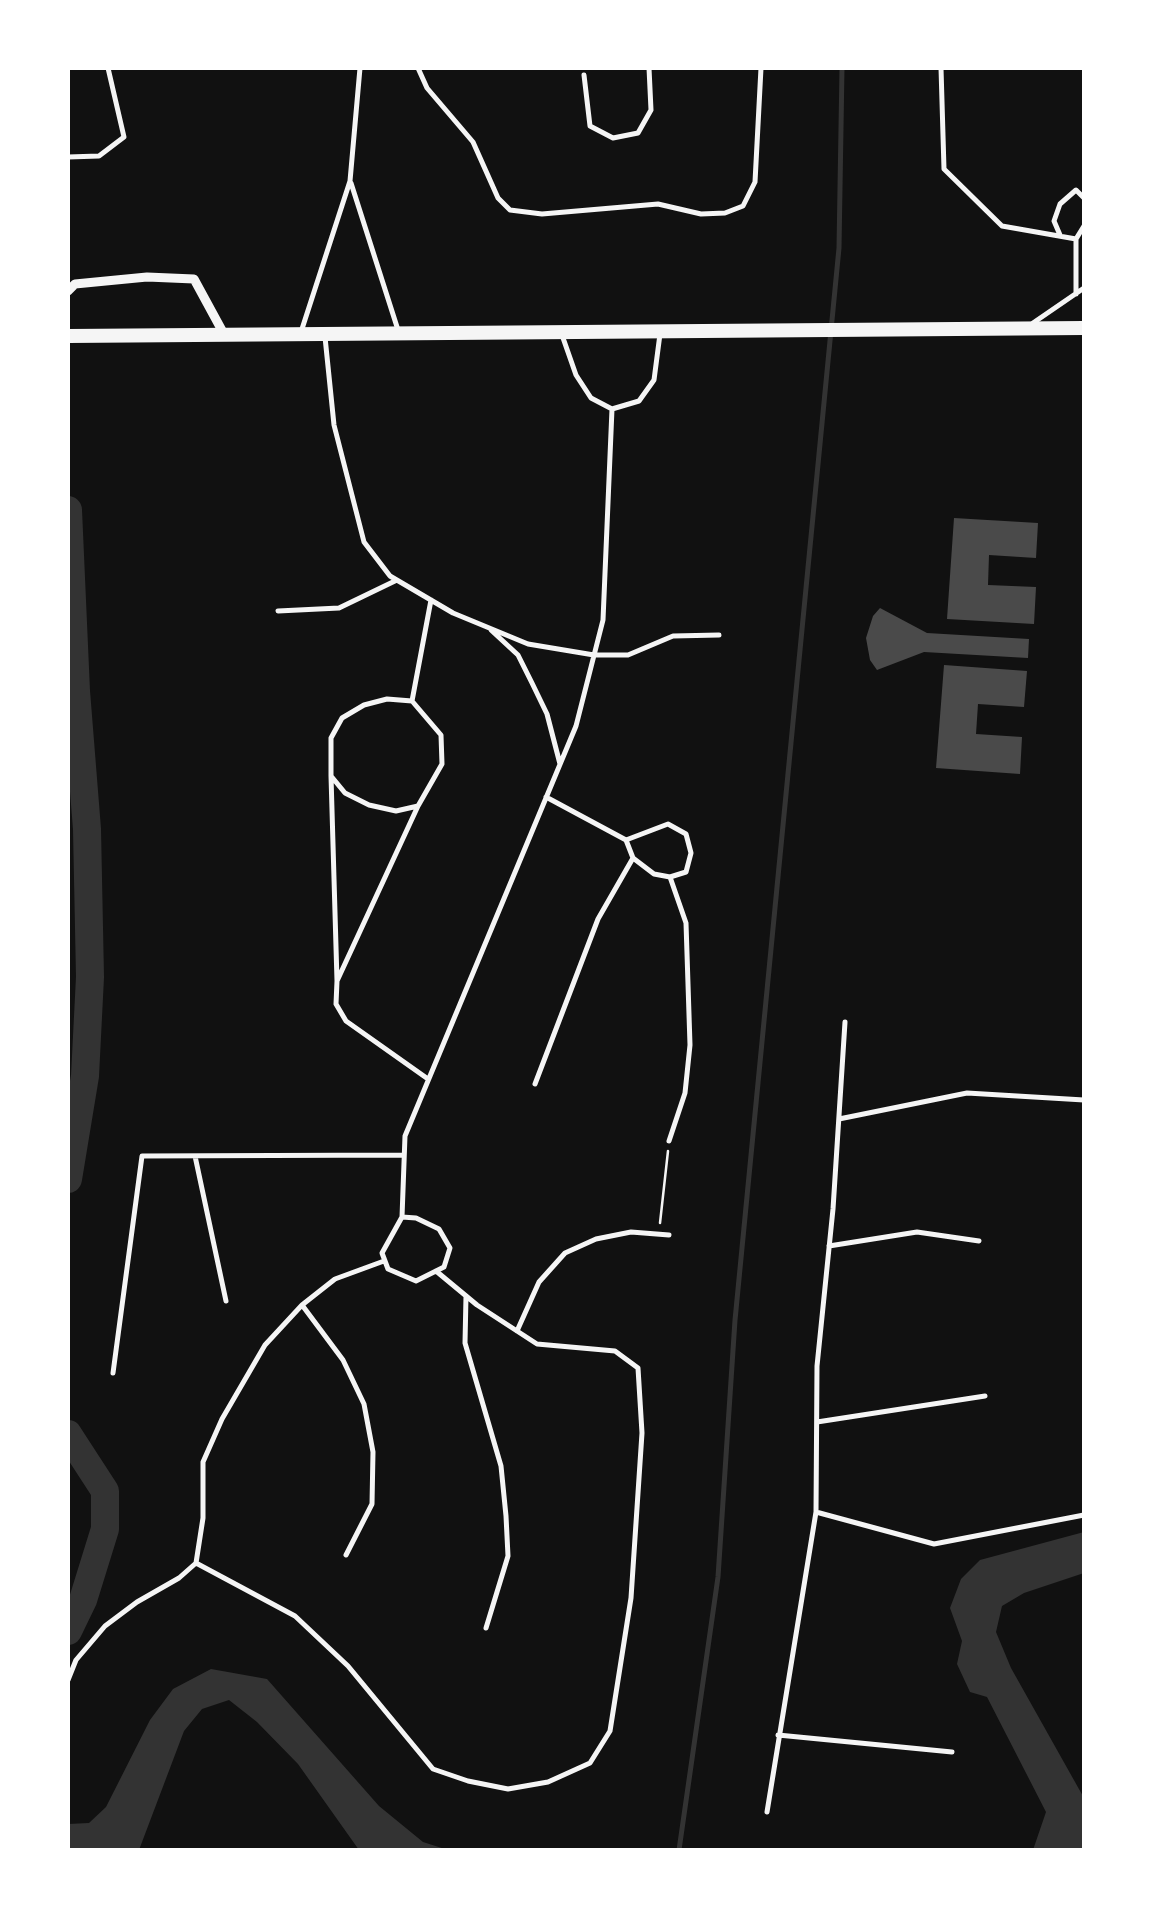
<!DOCTYPE html>
<html>
<head>
<meta charset="utf-8">
<style>
	body { margin:0 }
	#map { position:relative; width:1152px; height:1918px; overflow:hidden; background:#111; font-family:"Noto Sans",sans-serif }
	canvas { display:block }
	.frame { position:absolute; inset:0; border:70px solid #fff; pointer-events:none }
</style>
</head>
<body>
<div id="map">
<canvas width="1152" height="1918"></canvas>
<div class="frame"></div>
</div>
<script>
const ctx = document.querySelector('canvas').getContext('2d');
ctx.lineJoin = 'round';
function fill(path, color) { ctx.fillStyle = color; ctx.fill(path, 'evenodd'); }
const poly = rows => new Path2D(rows.map(r => 'M' + r).join(''));
function strokePath(path, color, width, dash) { ctx.strokeStyle = color; ctx.lineWidth = width; ctx.lineCap = dash ? 'butt' : 'round'; ctx.setLineDash(dash || []); ctx.stroke(path); }
const water = poly([
	[1084,1532,1084,1573,1024,1593,1002,1606,996,1632,1011,1668,1084,1798,1084,1850,1033,1850,1046,1812,987,1697,970,1692,957,1664,962,1641,950,1608,961,1579,980,1560],
	[211,1669,267,1679,379,1806,423,1842,448,1850,359,1850,298,1764,257,1722,229,1700,202,1709,184,1731,139,1850,68,1850,68,1824,89,1823,106,1807,150,1720,173,1689]
]);
const stream = poly([
	[679,1850,718,1577,735,1320,839,248,842,68]
]);
const river = poly([
	[68,510,76,691,87,829,90,977,85,1076,68,1179],
	[68,1434,105,1491,105,1529,83,1600,68,1631]
]);
const building = poly([
	[954,518,1038,523,1036,558,989,555,988,585,1036,587,1034,624,947,619],
	[880,608,927,633,1029,639,1028,658,924,652,877,670,870,660,866,638,873,616],
	[944,665,1027,671,1024,707,978,704,976,734,1022,737,1020,774,936,768]
]);
const path = poly([
	[660,1223,668,1151]
]);
const service = poly([
	[418,68,427,88,473,142,498,198,510,210,542,214,658,204,701,214,725,213,743,206,755,182,761,68],
	[941,68,944,169,1002,226,1076,239,1076,294],
	[584,75,590,126,613,138,638,133,651,110,649,68],
	[68,157,99,156,124,137,108,68],
	[351,183,398,330],
	[1060,235,1054,221,1060,204,1076,190,1084,198],
	[1076,239,1084,226],
	[1033,323,1084,288],
	[301,332,350,181,360,68],
	[562,335,576,375,591,398,612,409,639,401,654,380,660,334],
	[325,337,334,425,364,542,390,576,453,613,528,644,594,655,628,655,673,636,719,635],
	[278,611,339,608,397,580],
	[491,630,518,655,532,683,547,714,560,764],
	[412,701,387,699,364,705,342,718,331,738,331,776,345,793,369,805,396,811,418,806,442,764,441,735,412,701,431,600],
	[331,776,337,981,418,806],
	[546,797,626,840,633,858,654,874,670,877,686,872,691,853,686,834,668,824,626,840],
	[337,981,336,1004,346,1021,428,1079],
	[845,1022,833,1209,817,1366,816,1512,934,1544,1084,1515],
	[535,1084,598,919,633,858],
	[839,1119,967,1093,1084,1100],
	[669,1141,685,1093,690,1045,686,923,670,877],
	[195,1156,226,1301],
	[402,1217,416,1218,439,1229,450,1248,444,1267,416,1281,388,1269,382,1253,402,1217,405,1136,576,726,603,620,612,409],
	[829,1246,917,1232,979,1241],
	[466,1296,465,1343,501,1466,506,1516,508,1556,486,1628],
	[302,1305,343,1360,364,1404,373,1452,372,1504,346,1555],
	[517,1331,539,1282,565,1253,596,1239,631,1232,669,1235],
	[113,1373,142,1156,404,1155],
	[817,1422,985,1396],
	[196,1563,203,1518,203,1462,222,1419,265,1345,302,1305,335,1279,384,1261],
	[68,1680,76,1660,105,1626,137,1602,179,1578,196,1563,295,1616,348,1666,433,1769,468,1781,508,1789,548,1782,590,1763,610,1731,631,1598,642,1433,638,1368,615,1351,537,1344,477,1305,436,1271],
	[778,1735,952,1752],
	[767,1812,816,1512]
]);
const minor = poly([
	[68,291,75,284,147,277,194,279,225,336]
]);
const secondary = poly([
	[68,336,1084,328]
]);
fill(water, '#333');
strokePath(stream, '#333', 5);
strokePath(river, '#333', 28);
fill(building, '#4a4a4a');
strokePath(path, '#f5f5f5', 2.5);
strokePath(service, '#f5f5f5', 5);
strokePath(minor, '#f5f5f5', 9);
strokePath(secondary, '#f5f5f5', 14);
</script>
</body>
</html>
